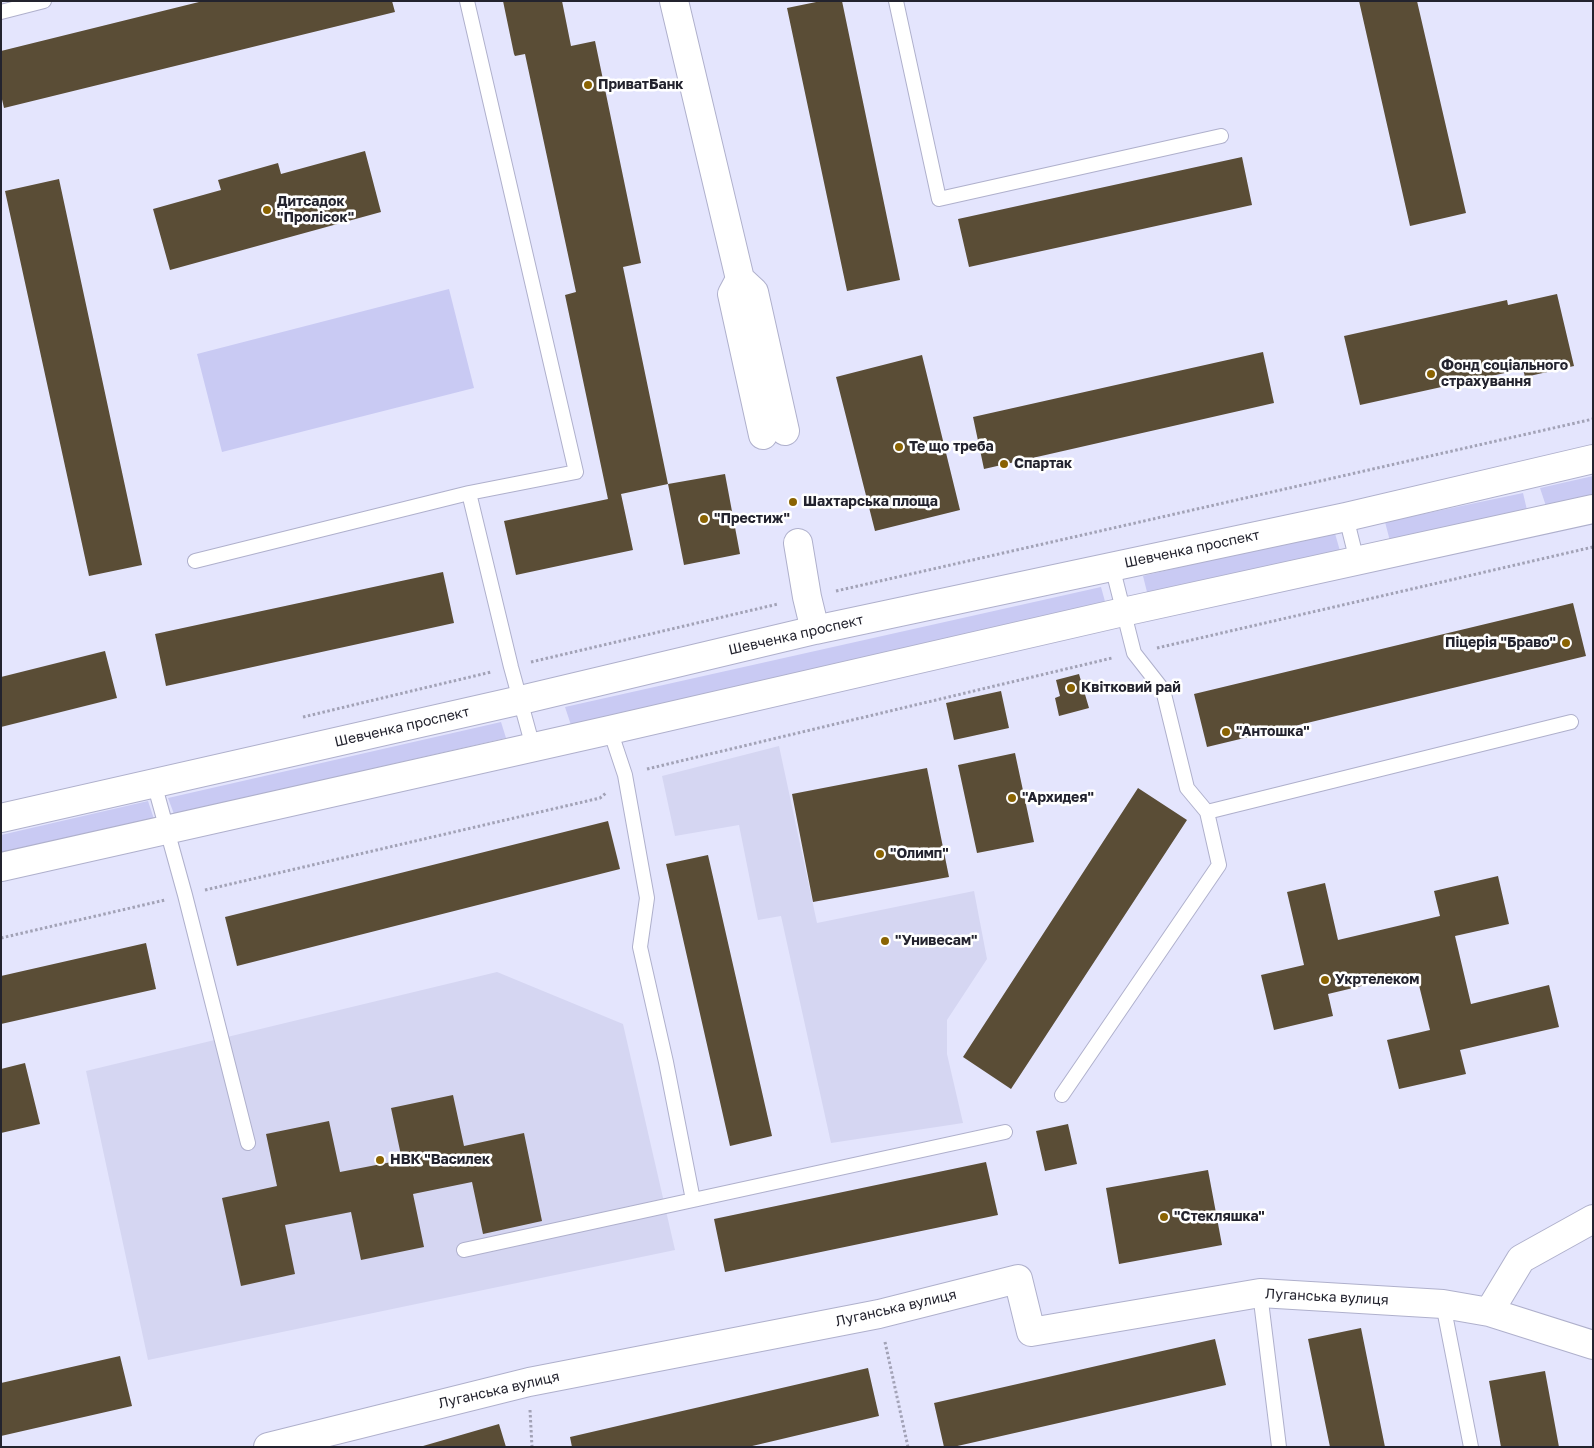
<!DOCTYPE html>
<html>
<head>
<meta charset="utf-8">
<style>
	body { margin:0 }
	#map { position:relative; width:1594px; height:1448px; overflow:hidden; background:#e4e5fd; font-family:"Golos Text",sans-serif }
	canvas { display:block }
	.frame { position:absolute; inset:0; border:2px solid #23232e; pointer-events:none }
</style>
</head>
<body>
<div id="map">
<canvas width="1594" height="1448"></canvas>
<div class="frame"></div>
</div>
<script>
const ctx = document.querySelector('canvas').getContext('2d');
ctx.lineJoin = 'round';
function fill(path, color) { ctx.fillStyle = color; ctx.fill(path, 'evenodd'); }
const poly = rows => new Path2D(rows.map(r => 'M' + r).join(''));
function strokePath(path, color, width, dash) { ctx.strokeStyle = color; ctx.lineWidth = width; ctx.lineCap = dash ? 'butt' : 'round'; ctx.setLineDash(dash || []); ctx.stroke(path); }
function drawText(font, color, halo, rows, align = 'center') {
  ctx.font = font + ' "Golos Text",sans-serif'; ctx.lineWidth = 5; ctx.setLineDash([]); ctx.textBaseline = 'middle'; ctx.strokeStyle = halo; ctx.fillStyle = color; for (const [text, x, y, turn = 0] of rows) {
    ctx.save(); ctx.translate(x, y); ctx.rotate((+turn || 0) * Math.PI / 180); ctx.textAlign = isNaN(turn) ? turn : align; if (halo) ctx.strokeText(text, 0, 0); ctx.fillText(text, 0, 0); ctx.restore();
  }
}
const built = poly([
	[779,746,817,923,974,891,987,959,947,1020,947,1054,963,1123,831,1143,781,916,758,920,739,825,675,836,662,776],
	[497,972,623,1024,675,1250,148,1360,86,1071]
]);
const green = poly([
	[449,289,474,388,222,452,197,354],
	[1593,476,1593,495,1546,506,1540,488],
	[1523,493,1527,510,1390,541,1385,522],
	[1334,530,1340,551,1148,596,1143,576],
	[1101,587,1106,605,571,725,565,707],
	[501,722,506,738,174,814,168,798],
	[148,801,154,819,1,853,1,835]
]);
const building = poly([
	[203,1,392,1,395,12,4,108,1,95,1,51],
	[503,1,562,1,571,46,595,41,641,263,623,267,668,484,621,494,633,550,516,575,504,521,608,499,565,295,576,292,525,54,515,56,514,54],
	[821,1,842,1,900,280,847,291,787,8],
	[1359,1,1417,1,1466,213,1410,226],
	[365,151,381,212,170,270,153,209,221,190,218,180,278,163,281,174],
	[1242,157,1252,205,969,267,958,219],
	[59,179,142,565,89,576,5,191],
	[1557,294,1574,366,1525,377,1523,369,1360,405,1344,336,1507,300,1508,305],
	[1263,352,1274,403,984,469,973,417],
	[922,355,960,510,875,531,836,377],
	[725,474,740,554,684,565,668,484],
	[443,572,454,623,166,686,155,634],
	[1573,603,1586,656,1207,747,1194,694],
	[105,651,117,698,1,727,1,677],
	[1079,674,1089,708,1059,716,1055,698,1060,696,1056,680],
	[1001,691,1009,728,954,740,946,703],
	[1015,753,1034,842,977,853,958,765],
	[927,768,949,877,813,902,792,794],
	[1138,788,1187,820,1011,1089,963,1057],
	[608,821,620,869,237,966,225,917],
	[708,855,772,1136,730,1146,666,864],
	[1498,876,1509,924,1455,936,1471,1004,1549,985,1559,1027,1460,1050,1466,1074,1399,1089,1387,1040,1430,1030,1416,973,1328,994,1333,1016,1274,1030,1261,975,1304,965,1287,892,1325,883,1338,940,1440,916,1434,891],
	[146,943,156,989,1,1024,1,976],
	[25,1063,40,1124,1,1133,1,1069],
	[453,1095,464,1146,524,1133,542,1221,483,1234,472,1182,413,1194,424,1247,361,1260,351,1212,285,1225,295,1274,241,1286,222,1198,277,1186,266,1134,329,1121,340,1172,402,1160,391,1108],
	[1068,1124,1077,1164,1045,1171,1036,1131],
	[986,1162,998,1215,725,1272,714,1219],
	[1208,1170,1222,1245,1119,1264,1106,1188],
	[1361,1328,1385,1447,1330,1447,1308,1339],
	[1215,1339,1226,1385,953,1447,944,1447,934,1403],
	[120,1356,132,1406,1,1436,1,1383],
	[868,1368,879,1416,748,1447,572,1447,570,1437],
	[1545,1371,1559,1447,1501,1447,1489,1381],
	[499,1424,506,1447,423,1447,423,1446]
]);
const path = poly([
	[836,591,1593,419],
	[1157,648,1593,547],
	[531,662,778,604],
	[303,717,491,672],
	[647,769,1112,658],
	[205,890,600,798,606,793],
	[1,938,165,900],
	[885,1342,908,1447],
	[530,1410,532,1447]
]);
const lane = poly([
	[467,1,576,472,469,493,511,667,533,747],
	[896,1,939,199,1221,136],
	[1,12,44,1],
	[1346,517,1357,561],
	[195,561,469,493],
	[610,730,625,775,647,898,640,947,666,1062,693,1200],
	[154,783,185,895,248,1143],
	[1207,812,1571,722],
	[1062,1095,1219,865,1207,812,1187,788,1163,690,1134,653,1112,566],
	[464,1250,1005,1132],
	[1260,1293,1279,1447],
	[1443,1304,1471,1447]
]);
const street = poly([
	[674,1,740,279,754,292,785,431],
	[740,279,732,294,763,435],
	[798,543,807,597,815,630],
	[1,818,521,700,815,630,1346,517,1593,459],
	[1,867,610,730,1123,612,1593,509],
	[1489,1312,1521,1259,1593,1219],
	[268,1447,529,1382,879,1314,1018,1279,1031,1332,1260,1293,1443,1304,1489,1312,1593,1345]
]);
const markers = [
	[588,85,5,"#8a6302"],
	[267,210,5,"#8a6302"],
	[1431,374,5,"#8a6302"],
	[899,447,5,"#8a6302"],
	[1004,464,5,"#8a6302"],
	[793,502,5,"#8a6302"],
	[704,519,5,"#8a6302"],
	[1566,643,5,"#8a6302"],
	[1071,688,5,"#8a6302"],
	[1226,732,5,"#8a6302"],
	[1012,798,5,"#8a6302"],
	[880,854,5,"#8a6302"],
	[885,941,5,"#8a6302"],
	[1325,980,5,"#8a6302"],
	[380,1160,5,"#8a6302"],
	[1164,1217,5,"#8a6302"]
];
const poiNames = [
	["ПриватБанк",598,85],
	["Дитсадок",277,202],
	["\"Пролісок\"",277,218],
	["Фонд соціального",1441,366],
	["страхування",1441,382],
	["Те що треба",909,447],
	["Спартак",1014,464],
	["Шахтарська площа",803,502],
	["\"Престиж\"",714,519],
	["Піцерія \"Браво\"",1556,643,"right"],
	["Квітковий рай",1081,688],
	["\"Антошка\"",1236,732],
	["\"Архидея\"",1022,798],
	["\"Олимп\"",890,854],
	["\"Унивесам\"",895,941],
	["Укртелеком",1335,980],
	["НВК \"Василек",390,1160],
	["\"Стекляшка\"",1174,1217]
];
const streetNames = [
	["Шевченка проспект",1192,549,-12],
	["Шевченка проспект",796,635,-13],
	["Шевченка проспект",402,727,-13],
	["Луганська вулиця",1327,1297,3],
	["Луганська вулиця",896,1308,-13],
	["Луганська вулиця",499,1390,-13]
];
fill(built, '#d5d6f2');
fill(green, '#c9caf3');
fill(building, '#5a4d36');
strokePath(lane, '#afb0cc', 16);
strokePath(street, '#afb0cc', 30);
strokePath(path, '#a2a2b6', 3, [2.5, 2.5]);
strokePath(lane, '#fff', 14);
strokePath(street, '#fff', 28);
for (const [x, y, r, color] of markers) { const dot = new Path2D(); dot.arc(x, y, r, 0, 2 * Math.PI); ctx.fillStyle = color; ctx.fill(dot); strokePath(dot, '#fff', 2); }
drawText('bold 14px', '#23232e', '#fff', poiNames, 'left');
drawText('14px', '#23232e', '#fff', streetNames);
</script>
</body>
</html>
